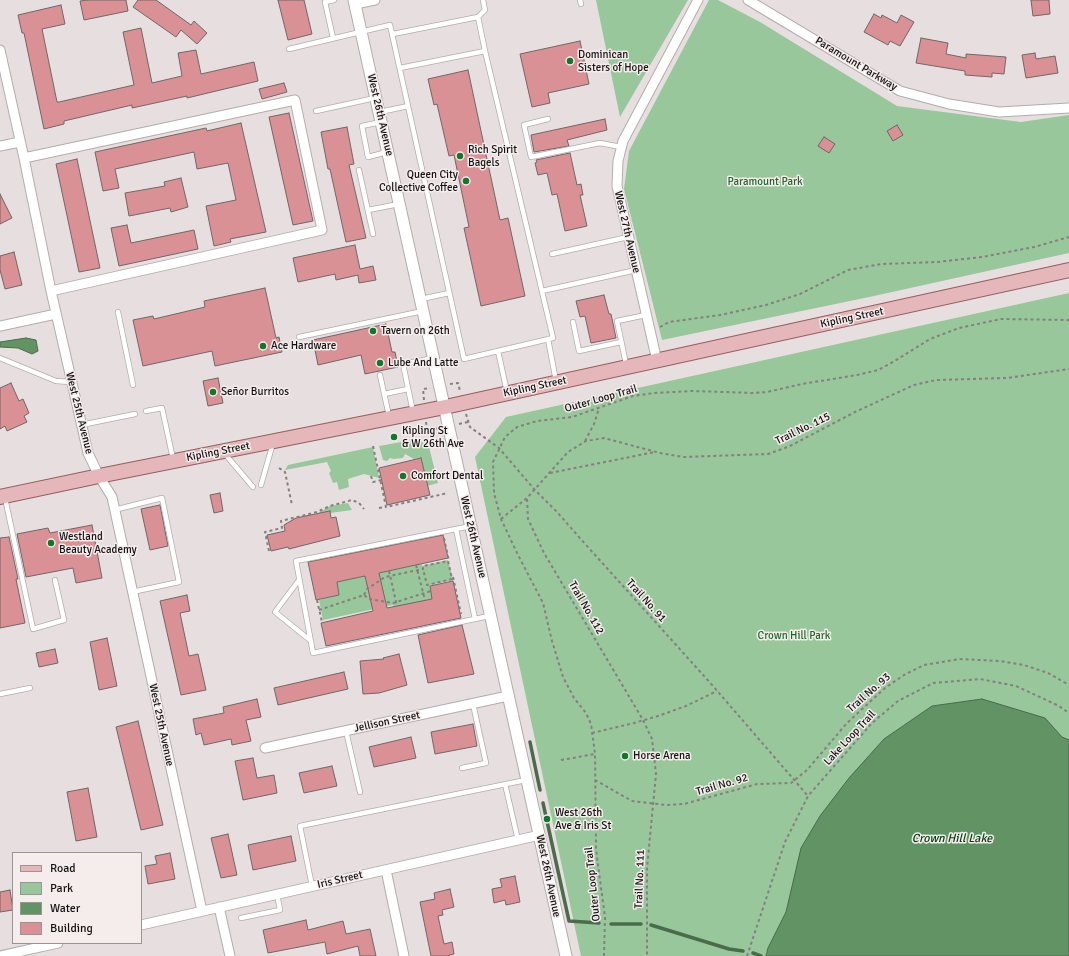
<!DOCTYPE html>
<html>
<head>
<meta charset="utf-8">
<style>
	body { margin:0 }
	#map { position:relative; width:1069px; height:956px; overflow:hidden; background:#e7dfdf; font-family:Signika,sans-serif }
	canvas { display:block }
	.legend { position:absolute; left:12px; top:852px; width:130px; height:92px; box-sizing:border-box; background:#f5ecec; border:1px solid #9b9494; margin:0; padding:5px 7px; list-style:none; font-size:12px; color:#141111 }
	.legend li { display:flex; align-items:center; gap:8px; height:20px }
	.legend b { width:20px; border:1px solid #9b9494 }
</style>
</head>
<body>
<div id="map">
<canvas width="1069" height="956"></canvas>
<ul class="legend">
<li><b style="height:5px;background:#e6b7ba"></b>Road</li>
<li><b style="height:11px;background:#98c79b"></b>Park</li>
<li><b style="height:11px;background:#619365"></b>Water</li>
<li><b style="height:11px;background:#da9195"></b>Building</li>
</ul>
</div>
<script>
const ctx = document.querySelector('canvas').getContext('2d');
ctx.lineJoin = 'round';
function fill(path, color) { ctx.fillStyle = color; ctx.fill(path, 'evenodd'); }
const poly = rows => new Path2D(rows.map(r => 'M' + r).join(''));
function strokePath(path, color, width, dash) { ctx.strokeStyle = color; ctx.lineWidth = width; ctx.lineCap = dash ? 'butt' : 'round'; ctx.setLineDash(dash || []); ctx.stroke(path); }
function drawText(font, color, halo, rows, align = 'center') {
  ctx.font = font + ' Signika,sans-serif'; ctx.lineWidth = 3; ctx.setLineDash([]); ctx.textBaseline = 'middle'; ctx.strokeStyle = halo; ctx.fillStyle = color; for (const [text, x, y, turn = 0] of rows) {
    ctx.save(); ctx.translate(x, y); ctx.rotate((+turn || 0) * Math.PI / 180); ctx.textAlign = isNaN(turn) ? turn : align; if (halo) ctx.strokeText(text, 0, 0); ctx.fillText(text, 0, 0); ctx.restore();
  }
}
const green = poly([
	[596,0,688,0,620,117],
	[709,0,718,0,760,22,897,106,1021,122,1069,115,1069,253,874,296,662,340,624,189,629,151],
	[1069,293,1069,956,581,956,475,457,506,417],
	[418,439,429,447,438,483,427,486,421,458,414,459,405,454,403,458,393,459,390,458,387,461,383,460,379,446],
	[373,447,379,478,364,474,348,479,349,487,339,490,337,482,333,483,329,473,331,471,327,462,285,470,288,465],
	[348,503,352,510,330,513,330,511,315,515,330,506],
	[448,560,453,580,430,585,433,599,394,607,393,605,323,620,319,600,339,595,337,582,422,564,422,566]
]);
const water = poly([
	[26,338,36,340,38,351,32,354,18,348,0,347,0,342,26,338],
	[982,699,1045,718,1062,737,1069,740,1069,956,766,956,768,948,786,912,801,848,820,816,849,778,884,739,932,706,982,699]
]);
const stream = poly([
	[530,742,540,790],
	[543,803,569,921,599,923],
	[611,924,641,924],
	[651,925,729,949,743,951],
	[753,953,761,956]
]);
const building = poly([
	[87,0,126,0,128,11,84,20,80,1,87,0],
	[138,0,156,0,191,25,194,21,207,33,197,44,181,30,176,37,133,7,138,0],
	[278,0,304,0,312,34,288,40,278,0],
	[1031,0,1049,0,1050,14,1033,16,1031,0],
	[61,5,65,24,42,29,57,102,59,102,134,85,123,32,141,28,152,83,182,76,178,53,196,50,201,74,254,62,258,81,187,98,187,96,132,108,132,105,64,121,64,124,44,129,24,33,22,33,18,15,61,5],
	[874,14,881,18,882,15,897,23,901,15,914,22,900,46,890,41,888,45,864,32,874,14],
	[921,38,948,43,946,54,966,58,966,54,1006,57,1004,74,992,73,992,77,965,75,965,71,916,63,921,38],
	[580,41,589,84,548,93,550,103,532,107,520,54,580,41],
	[1035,53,1036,59,1055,56,1058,73,1026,78,1022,55,1035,53],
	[468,70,500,220,508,218,525,296,481,306,464,228,469,227,454,155,449,156,437,104,434,105,428,79,468,70],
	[284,83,287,92,262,99,259,89,284,83],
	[289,113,313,221,293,225,269,117,289,113],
	[605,119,607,130,567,140,569,146,534,152,531,135,605,119],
	[241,123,266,232,230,239,231,242,214,246,206,206,236,200,228,163,197,169,194,152,115,169,119,188,103,191,95,152,206,128,207,131,241,123],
	[897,125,903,135,893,141,887,131,897,125],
	[347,127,354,164,349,165,366,238,346,242,330,169,328,169,321,132,347,127],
	[824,137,835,144,829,153,818,146,824,137],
	[570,153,577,185,581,184,583,195,580,195,587,226,565,231,557,194,552,195,547,173,538,175,535,163,537,162,536,160,570,153],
	[77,159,100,268,79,272,56,164,77,159],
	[181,178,188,207,171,212,170,208,129,216,125,193,165,186,164,182,181,178],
	[0,194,12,218,0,224,0,194],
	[127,225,131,243,194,230,198,249,119,266,111,228,127,225],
	[355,245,360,269,373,266,376,280,359,283,358,275,336,280,335,274,298,282,293,258,355,245],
	[14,252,22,285,5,289,0,270,0,256,14,252],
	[265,288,276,338,279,337,282,352,215,366,212,351,143,366,133,320,153,316,154,319,205,307,204,301,265,288],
	[604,295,609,314,611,314,616,338,591,343,585,316,580,317,576,301,604,295],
	[386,324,392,352,395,352,398,367,365,374,361,355,318,365,313,340,386,324],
	[218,378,223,403,208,406,203,381,218,378],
	[11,383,19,401,23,399,29,413,24,416,27,422,7,431,5,426,0,429,0,388,11,383],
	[421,458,430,495,387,505,379,468,421,458],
	[220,493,223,511,214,513,210,495,220,493],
	[160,505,168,546,150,550,141,509,160,505],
	[330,511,331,518,336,517,340,536,289,549,288,547,271,551,267,535,285,531,284,525,296,518,330,511],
	[92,525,102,578,76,583,73,568,26,577,17,534,48,528,50,533,92,525],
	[443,535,448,558,379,573,387,608,432,599,430,586,453,581,461,618,326,646,321,623,373,611,365,576,337,582,339,595,316,600,308,562,443,535],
	[9,537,18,579,16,579,25,623,0,628,0,538,9,537],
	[187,595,190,611,180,613,189,656,198,654,206,690,181,695,160,601,187,595],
	[462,625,474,674,428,683,418,635,462,625],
	[107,638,117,686,99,690,90,642,107,638],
	[55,649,58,663,39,667,36,653,55,649],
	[399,654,407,685,379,693,363,694,360,661,384,659,383,658,399,654],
	[344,672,348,689,278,705,274,688,344,672],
	[257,699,261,717,246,720,251,741,232,745,231,739,204,745,201,733,196,735,193,719,224,713,223,707,257,699],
	[138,721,163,825,141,830,116,727,138,721],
	[473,724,477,746,435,754,431,732,473,724],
	[411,737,416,758,374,767,369,747,411,737],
	[253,758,257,778,274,775,277,793,243,800,235,761,253,758],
	[332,766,337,786,304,793,299,773,332,766],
	[88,788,97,837,76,841,67,792,88,788],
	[228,834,237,875,221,878,211,838,228,834],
	[291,836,296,861,253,870,248,845,291,836],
	[170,853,175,879,148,884,145,866,157,864,155,856,170,853],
	[515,876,520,902,506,905,505,900,494,903,492,889,502,887,500,879,515,876],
	[450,889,454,907,442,910,443,915,438,916,444,944,452,942,454,954,449,955,449,956,431,956,420,902,435,899,434,893,450,889],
	[10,890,13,910,0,912,0,892,10,890],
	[306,920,308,930,343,921,346,934,370,929,376,956,360,956,358,946,327,954,325,942,268,953,263,930,306,920]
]);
const path = poly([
	[660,327,669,322,720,315,766,305,800,294,848,270,881,264,937,262,982,257,1034,247,1069,237],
	[450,384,458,383,460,391],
	[424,400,423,389,430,388],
	[466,414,470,427,499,448,534,489,557,512,578,536,713,686,808,796],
	[426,422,427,431],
	[459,424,468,422],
	[418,433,439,428],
	[585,441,594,424,599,408],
	[373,446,386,507,448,493],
	[279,468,285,472,292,505],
	[550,473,655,452],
	[371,476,373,482,381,480],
	[527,499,528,519,544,553,643,720,652,739,656,774,647,868,647,956],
	[379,508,386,507],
	[501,519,527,498,568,452,586,441,604,438,660,453,683,457,768,454,788,447,855,412,914,385,936,380,1007,378,1069,369],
	[444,538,449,561],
	[269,551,265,532,282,528,281,521,317,512,330,506,352,500,359,503,364,509],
	[416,565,425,600],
	[389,571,397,606],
	[453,577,461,614],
	[364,595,367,589,385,577,423,569,423,566,448,561,452,579,427,585,423,569],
	[317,600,322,622],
	[319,610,364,595,369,599,393,603,431,591],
	[592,733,634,723,658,716,686,706,717,691],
	[561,760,595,754],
	[595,780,632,801,666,805,684,804,757,784,791,783,807,770,847,723,885,688,904,675,924,665,959,659,1000,661,1024,665,1048,673,1069,685],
	[604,956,605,917,599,873,596,848,595,754,591,724,586,713,574,698,563,677,552,641,543,603,517,553,501,519,494,493,493,462,505,437,517,427,537,421,572,417,633,396,654,393,692,391,754,393,767,392,802,384,857,375,878,370,893,362,930,339,959,328,1001,319,1069,320],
	[747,956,785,842,808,796,872,723,898,701,933,683,980,679,1016,686,1059,706,1069,713]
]);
const service = poly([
	[483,0,485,10,478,17,485,51],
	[580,0,581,4],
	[393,34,478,17],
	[333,38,325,2,334,0],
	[289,49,390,25,408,106,380,112],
	[400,68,485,51,553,338,464,359,408,106],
	[316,111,375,98],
	[548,119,524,125,531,157,600,143,621,147],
	[381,122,362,126,368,157,387,152],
	[359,170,373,234],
	[368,210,399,204],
	[552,254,628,237],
	[542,291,636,270],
	[421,299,449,293],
	[118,312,133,385],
	[573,322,579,351,621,342],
	[299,337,423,311],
	[548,339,556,381],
	[498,351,507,392],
	[0,358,56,381,71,382],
	[626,364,617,321,646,315],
	[380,375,389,416],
	[384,394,408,389],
	[146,411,162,408,173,459],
	[413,412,403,364,434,358],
	[81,425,135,414],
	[225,454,253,487],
	[261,485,273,443],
	[5,498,33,629,64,620,55,580],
	[114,510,162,498,179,582,132,592],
	[471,526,296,561,313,653,489,616],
	[456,529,475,619],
	[299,580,275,612,311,641],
	[0,694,30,688],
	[346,731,360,792],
	[462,768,486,763,473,704],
	[505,784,518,840],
	[312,886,300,826,526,780],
	[241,918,280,910,277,894]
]);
const minor = poly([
	[748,0,900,91,949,104,999,112,1069,108],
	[355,4,375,0],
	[0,50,24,158,51,291,88,453,99,476,112,497,202,911],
	[0,146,20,142],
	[24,158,295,100,322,230,51,291],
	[0,326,56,314],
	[657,361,617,186,618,161,623,141,698,0],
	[265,748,508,696],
	[386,870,404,956],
	[219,907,230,956],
	[141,925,540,835],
	[0,956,58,943]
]);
const tertiary = poly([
	[354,0,566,956]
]);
const primary = poly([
	[0,497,99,476,445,407,1069,270]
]);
const markers = [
	[570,61,4,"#10782b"],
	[460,156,4,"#10782b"],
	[466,181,4,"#10782b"],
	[373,331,4,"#10782b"],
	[263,346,4,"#10782b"],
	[380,363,4,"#10782b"],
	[213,392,4,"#10782b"],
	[394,437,4,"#10782b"],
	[403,476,4,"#10782b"],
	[51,543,4,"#10782b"],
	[625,756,4,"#10782b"],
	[547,819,4,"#10782b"]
];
const poiNames = [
	["Dominican",578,55],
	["Sisters of Hope",578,68],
	["Rich Spirit",468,150],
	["Bagels",468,163],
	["Queen City",458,175,"right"],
	["Collective Coffee",458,188,"right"],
	["Tavern on 26th",381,331],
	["Ace Hardware",271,346],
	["Lube And Latte",388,363],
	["Señor Burritos",221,392],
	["Kipling St",402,431],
	["& W 26th Ave",402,444],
	["Comfort Dental",411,476],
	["Westland",59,537],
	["Beauty Academy",59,550],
	["Horse Arena",633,756],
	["West 26th",555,813],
	["Ave & Iris St",555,826]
];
const streetNames = [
	["Paramount Parkway",856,64,31],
	["West 26th Avenue",380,115,77],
	["West 27th Avenue",627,232,77],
	["Kipling Street",852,318,-12],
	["Kipling Street",535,387,-12],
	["Outer Loop Trail",601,399,-16],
	["West 25th Avenue",79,413,76],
	["Trail No. 115",803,429,-26],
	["Kipling Street",218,452,-11],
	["West 26th Avenue",473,537,77],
	["Trail No. 91",646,601,48],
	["Trail No. 112",586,608,60],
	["Trail No. 93",869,693,-41],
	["Jellison Street",387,722,-12],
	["West 25th Avenue",161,725,78],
	["Lake Loop Trail",850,738,-47],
	["Trail No. 92",722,785,-16],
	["West 26th Avenue",548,876,78],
	["Trail No. 111",640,879,-88],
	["Iris Street",340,880,-13],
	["Outer Loop Trail",593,884,-96]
];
const parkNames = [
	["Paramount Park",765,182],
	["Crown Hill Park",794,636]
];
const waterNames = [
	["Crown Hill Lake",952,839]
];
fill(green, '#98c79b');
fill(water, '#619365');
strokePath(water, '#4a6c4c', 1);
strokePath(stream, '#4a6c4c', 3.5);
fill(building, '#da9195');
strokePath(building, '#6e6767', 1);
strokePath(service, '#b4acac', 6);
strokePath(minor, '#b4acac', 11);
strokePath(tertiary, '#b4acac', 13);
strokePath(primary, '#925e61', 16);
strokePath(path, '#857f7f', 2, [3, 3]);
strokePath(service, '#fff', 4.5);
strokePath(minor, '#fff', 9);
strokePath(tertiary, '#fff', 11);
strokePath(primary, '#e6b7ba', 14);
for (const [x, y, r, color] of markers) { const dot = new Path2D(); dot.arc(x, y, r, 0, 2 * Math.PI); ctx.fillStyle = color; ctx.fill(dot); strokePath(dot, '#f5ecec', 1.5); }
drawText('11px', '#141111', '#f5ecec', poiNames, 'left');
drawText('11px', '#141111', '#f5ecec', streetNames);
drawText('11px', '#1d672b', '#f5ecec', parkNames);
drawText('italic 12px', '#003b0d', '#f5ecec', waterNames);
</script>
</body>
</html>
